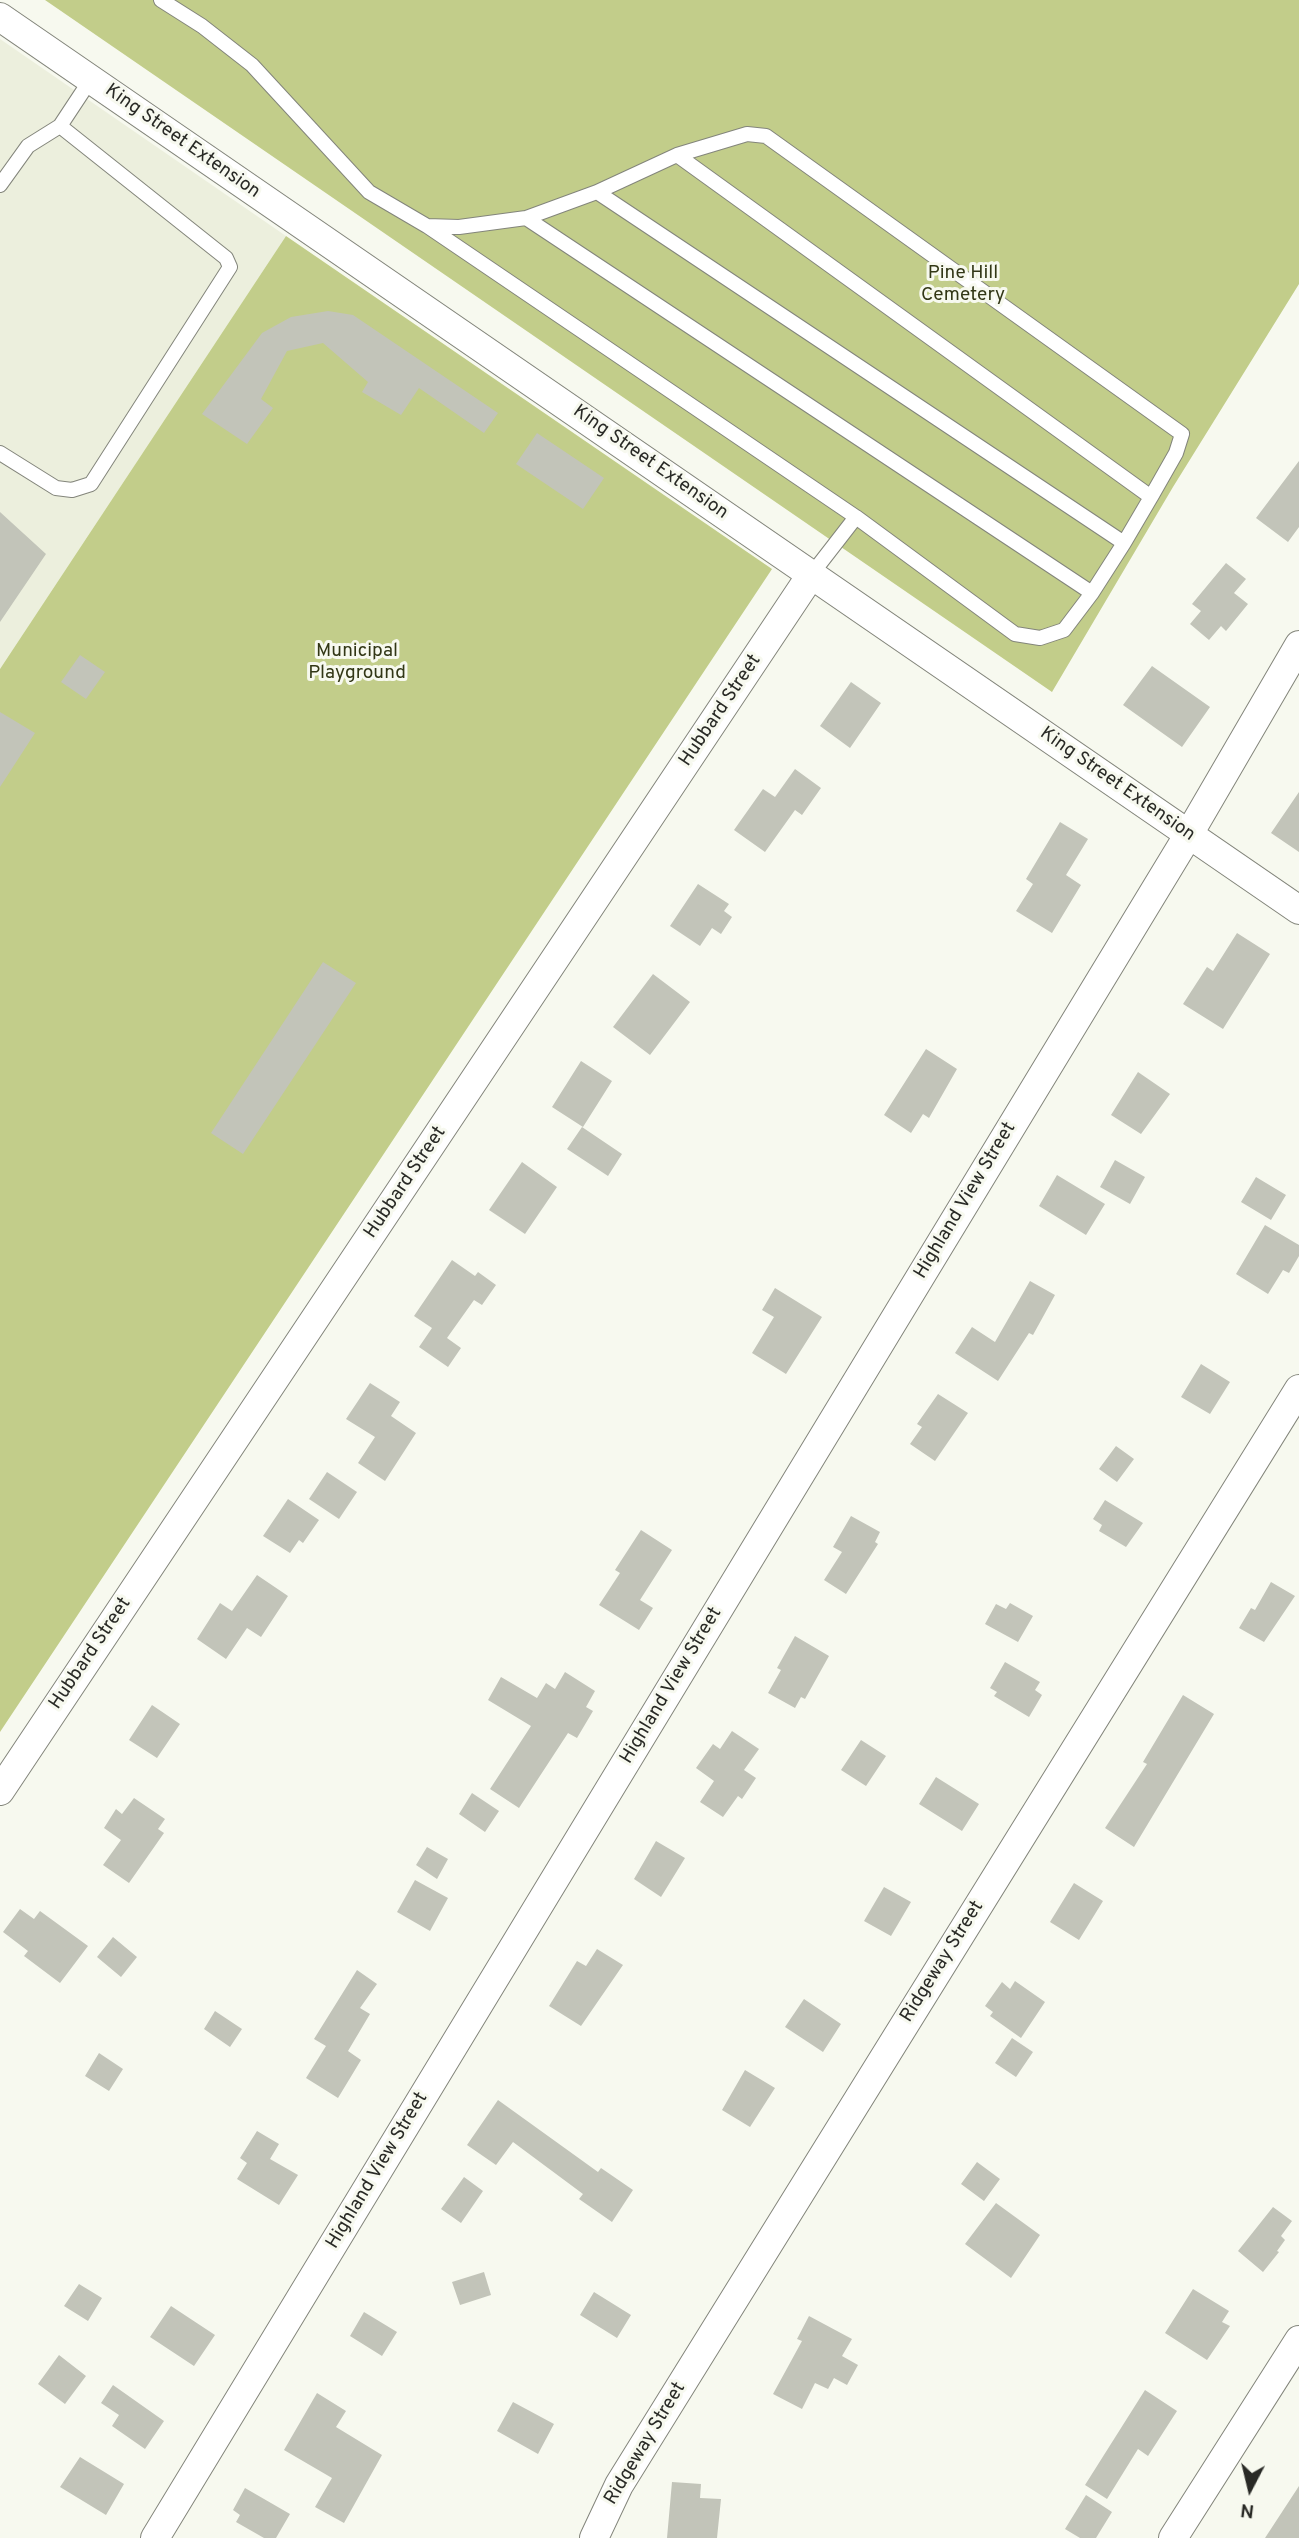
<!DOCTYPE html>
<html>
<head>
<meta charset="utf-8">
<style>
	body { margin:0 }
	#map { position:relative; width:1299px; height:2538px; overflow:hidden; background:#f7f9ef; font-family:Overpass,sans-serif }
	canvas { display:block }
	.north { position:absolute; left:1215px; top:2454px; width:70px; height:70px; -webkit-text-stroke:5px #f7f9ef; paint-order:stroke; rotate:187deg; font-size:19px; font-weight:700; line-height:28px; text-align:center; color:#292a26 }
	.north::after { content:''; display:block; margin:auto; width:24px; height:32px; background:#292a26; clip-path:polygon(50% 0,100% 100%,50% 72%,0 100%) }
</style>
</head>
<body>
<div id="map">
<canvas width="1299" height="2538"></canvas>
<div class="north">N</div>
</div>
<script>
const ctx = document.querySelector('canvas').getContext('2d');
ctx.lineJoin = 'round';
function fill(path, color) { ctx.fillStyle = color; ctx.fill(path, 'evenodd'); }
const poly = rows => new Path2D(rows.map(r => 'M' + r).join(''));
function strokePath(path, color, width, dash) { ctx.strokeStyle = color; ctx.lineWidth = width; ctx.lineCap = dash ? 'butt' : 'round'; ctx.setLineDash(dash || []); ctx.stroke(path); }
function drawText(font, color, halo, rows, align = 'center') {
  ctx.font = font + ' Overpass,sans-serif'; ctx.lineWidth = 6; ctx.setLineDash([]); ctx.textBaseline = 'middle'; ctx.strokeStyle = halo; ctx.fillStyle = color; for (const [text, x, y, turn = 0] of rows) {
    ctx.save(); ctx.translate(x, y); ctx.rotate((+turn || 0) * Math.PI / 180); ctx.textAlign = isNaN(turn) ? turn : align; if (halo) ctx.strokeText(text, 0, 0); ctx.fillText(text, 0, 0); ctx.restore();
  }
}
const built = poly([
	[0,39,286,236,0,669]
]);
const green = poly([
	[45,0,1299,0,1299,284,1173,487,1052,692],
	[286,236,772,569,0,1732,0,669]
]);
const building = poly([
	[328,311,353,315,498,413,484,433,419,388,401,415,362,392,368,382,323,343,287,351,261,399,273,408,247,444,202,414,262,333,291,317],
	[537,433,604,478,583,509,516,464],
	[1299,461,1299,527,1288,542,1256,518],
	[0,512,46,554,0,622],
	[1226,563,1246,579,1234,593,1248,604,1226,631,1221,626,1209,640,1190,624,1201,611,1192,604],
	[80,655,105,672,86,699,61,682],
	[1152,666,1210,707,1182,747,1123,705],
	[851,682,881,703,850,748,820,726],
	[0,712,35,733,0,787],
	[795,769,821,788,802,815,795,810,765,852,734,830,763,789,775,797],
	[1299,792,1299,852,1271,833],
	[1060,822,1088,839,1066,875,1081,885,1052,933,1016,911,1033,884,1026,879],
	[698,884,729,904,724,911,732,917,721,934,712,928,700,946,670,926],
	[1237,933,1270,954,1223,1029,1183,1004,1207,967,1213,971],
	[323,962,356,983,243,1154,211,1133],
	[653,974,690,1002,650,1055,613,1027],
	[926,1049,957,1069,929,1118,923,1114,911,1133,884,1115],
	[581,1061,612,1081,583,1127,552,1107],
	[1138,1072,1170,1094,1141,1134,1111,1115],
	[582,1127,622,1154,608,1176,567,1149],
	[1115,1160,1145,1177,1130,1204,1100,1187],
	[522,1162,557,1187,525,1234,489,1210],
	[1057,1175,1105,1204,1086,1235,1039,1206],
	[1256,1177,1286,1195,1271,1220,1241,1202],
	[1265,1225,1299,1245,1299,1256,1289,1273,1283,1270,1268,1294,1236,1274],
	[452,1260,475,1276,478,1272,496,1285,482,1305,474,1300,447,1338,461,1348,448,1367,419,1347,432,1328,414,1316],
	[1030,1281,1055,1295,1033,1335,1029,1333,998,1381,955,1353,972,1327,995,1342],
	[775,1288,822,1317,786,1374,752,1353,774,1317,762,1310],
	[1201,1364,1230,1382,1210,1414,1181,1397],
	[370,1383,400,1402,391,1416,416,1433,385,1481,358,1463,375,1437,346,1419],
	[938,1394,968,1413,935,1461,910,1444,922,1427,917,1424],
	[1116,1446,1134,1459,1117,1482,1099,1469],
	[327,1472,357,1492,339,1519,309,1499],
	[288,1499,319,1520,303,1543,299,1540,290,1553,263,1536],
	[1105,1500,1143,1523,1126,1547,1099,1531,1102,1525,1093,1519],
	[851,1516,880,1532,875,1542,878,1544,846,1594,824,1580,842,1552,833,1547],
	[641,1530,672,1550,640,1600,653,1608,639,1630,599,1605,620,1573,615,1570],
	[257,1575,288,1596,261,1637,247,1628,226,1659,197,1639,220,1603,232,1611],
	[1271,1582,1295,1596,1264,1642,1239,1628,1251,1608,1255,1610],
	[1010,1603,1033,1616,1018,1642,985,1624,996,1604,1006,1609],
	[795,1636,829,1656,805,1699,801,1697,795,1708,768,1693,781,1670,777,1668],
	[1005,1662,1040,1682,1035,1690,1042,1695,1029,1717,994,1696,997,1692,990,1688],
	[565,1672,595,1691,586,1707,593,1711,577,1738,568,1733,519,1808,490,1789,531,1726,488,1700,501,1677,537,1698,546,1683,555,1689],
	[1183,1695,1214,1714,1134,1847,1105,1828,1147,1764,1143,1762],
	[152,1705,180,1724,157,1758,129,1740],
	[732,1731,759,1749,744,1770,756,1778,742,1799,738,1796,723,1817,700,1802,714,1781,696,1768,713,1744,720,1749],
	[861,1740,886,1756,866,1786,841,1770],
	[936,1777,979,1804,962,1831,919,1804],
	[472,1793,499,1811,485,1832,459,1814],
	[134,1798,165,1819,158,1829,164,1833,129,1883,103,1865,121,1840,104,1828,116,1809,122,1814],
	[656,1841,685,1858,661,1897,634,1879],
	[427,1847,448,1859,437,1879,416,1865],
	[415,1880,448,1898,430,1931,397,1912],
	[1074,1883,1103,1901,1079,1940,1050,1922],
	[884,1887,911,1902,891,1936,864,1921],
	[20,1909,34,1919,40,1911,88,1946,60,1983,24,1956,28,1951,3,1932],
	[113,1937,137,1957,121,1977,97,1957],
	[597,1949,623,1965,581,2026,549,2006,577,1961,586,1966],
	[357,1970,377,1984,360,2008,370,2014,348,2051,361,2060,338,2098,306,2078,326,2046,314,2039],
	[1015,1981,1045,2002,1021,2038,990,2016,993,2012,985,2006,1002,1982,1010,1989],
	[804,1999,841,2024,823,2052,785,2027],
	[215,2011,242,2029,230,2047,204,2029],
	[1012,2038,1033,2052,1016,2077,995,2063],
	[99,2053,123,2069,109,2091,85,2076],
	[745,2070,775,2088,750,2127,722,2110],
	[498,2100,598,2172,601,2168,633,2190,612,2222,579,2199,583,2194,513,2142,496,2165,467,2145],
	[257,2131,279,2144,270,2159,298,2175,279,2205,237,2179,247,2163,240,2158],
	[977,2162,1000,2179,984,2201,961,2184],
	[464,2177,483,2191,461,2223,441,2209],
	[996,2203,1040,2235,1011,2278,965,2244],
	[1273,2207,1292,2221,1281,2236,1285,2240,1277,2251,1279,2252,1263,2272,1238,2251],
	[484,2272,491,2295,460,2305,452,2282],
	[79,2284,102,2298,88,2321,64,2306],
	[1193,2289,1229,2311,1222,2322,1230,2326,1207,2360,1165,2333],
	[594,2292,631,2315,617,2338,580,2315],
	[171,2306,215,2335,194,2366,150,2337],
	[364,2312,397,2332,382,2356,350,2336],
	[809,2316,852,2339,842,2356,858,2365,847,2385,834,2378,828,2389,815,2383,802,2409,773,2394,802,2341,797,2339],
	[59,2355,86,2376,65,2404,38,2384],
	[113,2385,164,2421,145,2449,112,2426,119,2415,101,2403],
	[1145,2390,1177,2411,1148,2456,1138,2449,1107,2499,1085,2485],
	[317,2393,346,2411,336,2427,382,2455,344,2523,315,2507,332,2478,284,2450],
	[513,2402,554,2424,538,2454,497,2431],
	[80,2457,124,2484,106,2515,60,2487],
	[672,2482,701,2484,700,2498,721,2499,717,2538,667,2538],
	[1299,2486,1299,2538,1265,2538],
	[245,2488,290,2514,276,2538,264,2538,236,2522,240,2515,233,2510],
	[1086,2495,1112,2512,1096,2538,1080,2538,1065,2529]
]);
const service = poly([
	[161,0,202,26,252,65,369,192,427,226,856,517],
	[0,185,28,146,60,126,91,79],
	[597,192,677,155,1151,497,1176,453,1182,434,1161,419,766,136,747,134,677,155],
	[427,226,459,227,526,218],
	[0,453,56,488,72,490,91,484,230,267,226,258,60,126],
	[1124,543,1151,497],
	[811,575,856,517,1015,634,1040,638,1064,630,1092,593,1124,543,597,192,526,218,1092,593]
]);
const minor = poly([
	[0,17,1299,910],
	[0,1791,811,575],
	[155,2538,1189,834,1299,645],
	[594,2538,619,2485,1299,1389],
	[1173,2538,1299,2340]
]);
const streetNames = [
	["King Street Extension",182,142,35],
	["King Street Extension",650,463,35],
	["Hubbard Street",721,711,-56],
	["King Street Extension",1117,785,35],
	["Hubbard Street",406,1183,-56],
	["Highland View Street",966,1201,-59],
	["Hubbard Street",91,1654,-56],
	["Highland View Street",672,1686,-59],
	["Ridgeway Street",943,1962,-58],
	["Highland View Street",378,2171,-59],
	["Ridgeway Street",646,2444,-59]
];
const parkNames = [
	["Pine Hill",963,274],
	["Cemetery",963,296],
	["Municipal",357,652],
	["Playground",357,674]
];
fill(built, '#ecefdd');
fill(green, '#c2cd8a');
fill(building, '#c2c4b9');
strokePath(service, '#83857b', 16);
strokePath(minor, '#83857b', 30);
strokePath(service, '#fff', 14);
strokePath(minor, '#fff', 28);
drawText('19px', '#292a26', '#f7f9ef', streetNames);
drawText('19px', '#323716', '#f7f9ef', parkNames);
</script>
</body>
</html>
